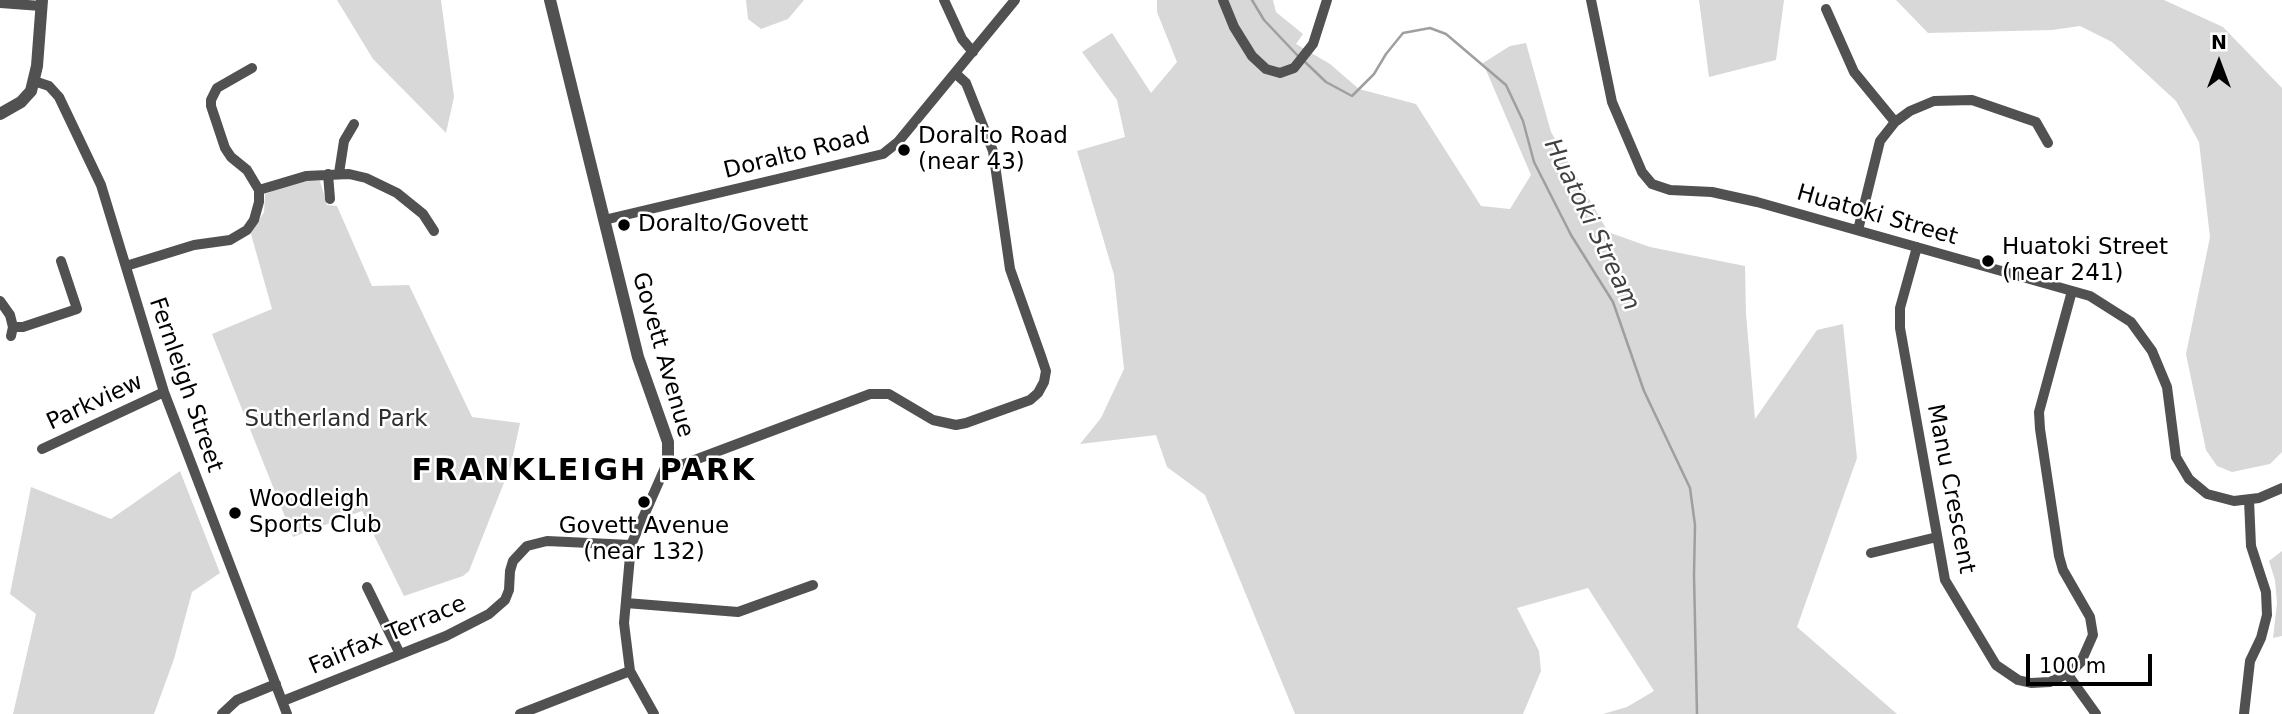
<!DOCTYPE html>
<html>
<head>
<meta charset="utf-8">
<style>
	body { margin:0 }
	#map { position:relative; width:2282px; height:714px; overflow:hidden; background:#fff; font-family:"DejaVu Sans",sans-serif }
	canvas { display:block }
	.north { position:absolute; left:2184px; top:28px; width:70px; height:70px; -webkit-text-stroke:5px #fff; paint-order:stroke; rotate:0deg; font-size:19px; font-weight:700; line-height:28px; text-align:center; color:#000 }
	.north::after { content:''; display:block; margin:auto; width:24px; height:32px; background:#000; clip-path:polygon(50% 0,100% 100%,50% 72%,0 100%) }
	.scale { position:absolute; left:2026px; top:654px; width:126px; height:32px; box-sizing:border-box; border:4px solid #000; border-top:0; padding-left:9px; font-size:21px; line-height:24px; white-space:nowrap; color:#000; -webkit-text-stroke:5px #fff; paint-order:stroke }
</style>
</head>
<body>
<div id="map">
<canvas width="2282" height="714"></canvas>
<div class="north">N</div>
<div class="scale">100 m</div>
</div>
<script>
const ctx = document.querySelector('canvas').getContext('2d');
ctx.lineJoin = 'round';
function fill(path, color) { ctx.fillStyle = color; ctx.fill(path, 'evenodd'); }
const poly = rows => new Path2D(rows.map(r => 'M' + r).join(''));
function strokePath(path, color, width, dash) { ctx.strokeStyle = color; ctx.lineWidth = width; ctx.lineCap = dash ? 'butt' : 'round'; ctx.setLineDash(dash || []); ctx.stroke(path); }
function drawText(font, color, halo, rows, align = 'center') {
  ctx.font = font + ' "DejaVu Sans",sans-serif'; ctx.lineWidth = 5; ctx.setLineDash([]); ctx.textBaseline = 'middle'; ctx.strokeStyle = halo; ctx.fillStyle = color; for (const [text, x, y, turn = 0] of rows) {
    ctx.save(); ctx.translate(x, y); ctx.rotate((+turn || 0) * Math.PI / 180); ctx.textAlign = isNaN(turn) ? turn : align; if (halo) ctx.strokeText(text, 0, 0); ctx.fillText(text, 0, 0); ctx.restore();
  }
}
const green = poly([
	[337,0,441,0,454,97,446,133,373,59],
	[746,0,804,0,788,19,761,29,748,19],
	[1157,0,1273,0,1276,12,1303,34,1296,44,1330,64,1359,89,1416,104,1481,206,1510,209,1531,175,1483,63,1510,46,1526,43,1551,132,1608,232,1650,247,1745,266,1746,314,1755,419,1817,330,1843,324,1857,458,1797,627,1897,714,1603,714,1627,707,1654,691,1588,588,1517,608,1539,651,1541,671,1523,714,1295,714,1205,495,1167,467,1156,435,1080,444,1101,418,1124,369,1114,275,1077,151,1125,137,1117,100,1082,52,1112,33,1151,93,1177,62,1157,12],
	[1699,0,1784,0,1776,60,1709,77],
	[1896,0,2164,0,2223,27,2282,88,2282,452,2270,464,2232,472,2217,466,2206,450,2186,354,2210,237,2199,142,2176,101,2112,42,2080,26,2052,30,1928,33],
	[304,180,320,181,327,205,337,206,372,286,409,285,472,417,520,423,511,465,469,571,463,576,404,596,362,511,293,537,212,334,272,309,251,234,264,212,265,194],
	[180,471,220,573,192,592,174,659,154,714,13,714,36,614,10,594,31,487,111,519],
	[2282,551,2282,636,2273,638,2277,603,2275,580,2269,561]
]);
const stream = poly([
	[1252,0,1264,20,1299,57],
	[1304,61,1326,82,1352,96,1374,74,1386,54,1403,33,1430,28,1446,34,1506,85,1523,121,1534,162,1571,235,1613,302,1644,391,1690,488,1695,525,1694,575,1697,714]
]);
const minor = poly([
	[944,0,962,39,973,52],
	[1223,0,1234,27,1252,56,1266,69,1280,73,1294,68,1313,44,1327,0],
	[1591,0,1612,102,1642,172,1652,184,1670,190,1712,192,1757,202,2090,296,2131,322,2152,351,2167,387,2176,457,2189,479,2207,494,2234,501,2259,498,2282,488],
	[0,3,41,6],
	[1826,9,1854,72,1895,122],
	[34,81,49,86,59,97,101,185,164,392,287,714],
	[339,173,344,141,354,124],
	[328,174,330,199],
	[259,190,306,176,349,174,366,178,397,193,423,214,434,231],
	[604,220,883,154,898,142,1015,0],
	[1858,230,1880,141,1895,122,1910,111,1934,101,1972,100,2036,122,2048,143],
	[1917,247,1900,308,1900,328,1945,580,1996,665,2018,680,2031,683,2050,682,2071,672,2081,662,2093,635,2090,617,2063,570,2059,556,2040,429,2039,412,2072,291],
	[126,266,194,245,230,240,247,230,254,220,259,202,259,190,247,170,231,157,225,148,211,106,211,100,217,88,252,68],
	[0,301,10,315,13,327,11,336],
	[13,327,23,327,77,309,61,261],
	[42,449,164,392],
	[1871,553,1937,537],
	[367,587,400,654],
	[626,603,738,612,813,585],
	[2068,675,2096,714],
	[283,701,446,636,489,614,505,600,509,590,510,571,513,561,527,546,547,541,631,545],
	[222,714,237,700,276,684],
	[520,714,630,671],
	[654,714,630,671,624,623,631,545,668,461,676,465,684,464,870,394,889,394,933,420,956,425,966,423,1030,400,1038,393,1044,382,1046,371,1041,356,1010,269,993,151,966,83,955,73],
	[2244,714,2250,661,2261,638,2267,615,2266,592,2251,546,2249,500]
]);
const tertiary = poly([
	[550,0,638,357,668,442,668,461],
	[0,114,21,102,31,91,37,66,42,0]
]);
const markers = [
	[904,150,7,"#000"],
	[624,225,7,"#000"],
	[1988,261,7,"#000"],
	[644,502,7,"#000"],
	[235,513,7,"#000"]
];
const poiNames = [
	["Doralto Road",918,137],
	["(near 43)",918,163],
	["Doralto/Govett",638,225],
	["Huatoki Street",2002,248],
	["(near 241)",2002,274],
	["Woodleigh",249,500],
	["Sports Club",249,526],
	["Govett Avenue",644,527,"center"],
	["(near 132)",644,553,"center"]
];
const streetNames = [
	["Doralto Road",797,154,-14],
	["Huatoki Street",1877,216,16],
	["Govett Avenue",662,355,74],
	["Fernleigh Street",185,385,71],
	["Parkview",95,403,-25],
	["Manu Crescent",1950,489,79],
	["Fairfax Terrace",388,636,-23]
];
const parkNames = [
	["Sutherland Park",336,420]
];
const waterNames = [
	["Huatoki Stream",1591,225,64]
];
const districtNames = [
	["FRANKLEIGH PARK",584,472]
];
fill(green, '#d8d8d8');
strokePath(stream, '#9f9f9f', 2.5);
strokePath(minor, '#515151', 10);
strokePath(tertiary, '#515151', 12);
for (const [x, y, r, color] of markers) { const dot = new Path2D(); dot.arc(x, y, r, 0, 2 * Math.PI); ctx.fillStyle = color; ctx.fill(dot); strokePath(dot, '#fff', 2.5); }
drawText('23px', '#000', '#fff', poiNames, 'left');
drawText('23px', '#000', '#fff', streetNames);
drawText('23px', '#2f2f2f', '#fff', parkNames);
drawText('italic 24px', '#404040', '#fff', waterNames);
ctx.letterSpacing = '2px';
drawText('bold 30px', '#000', '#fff', districtNames);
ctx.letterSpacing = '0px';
</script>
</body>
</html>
